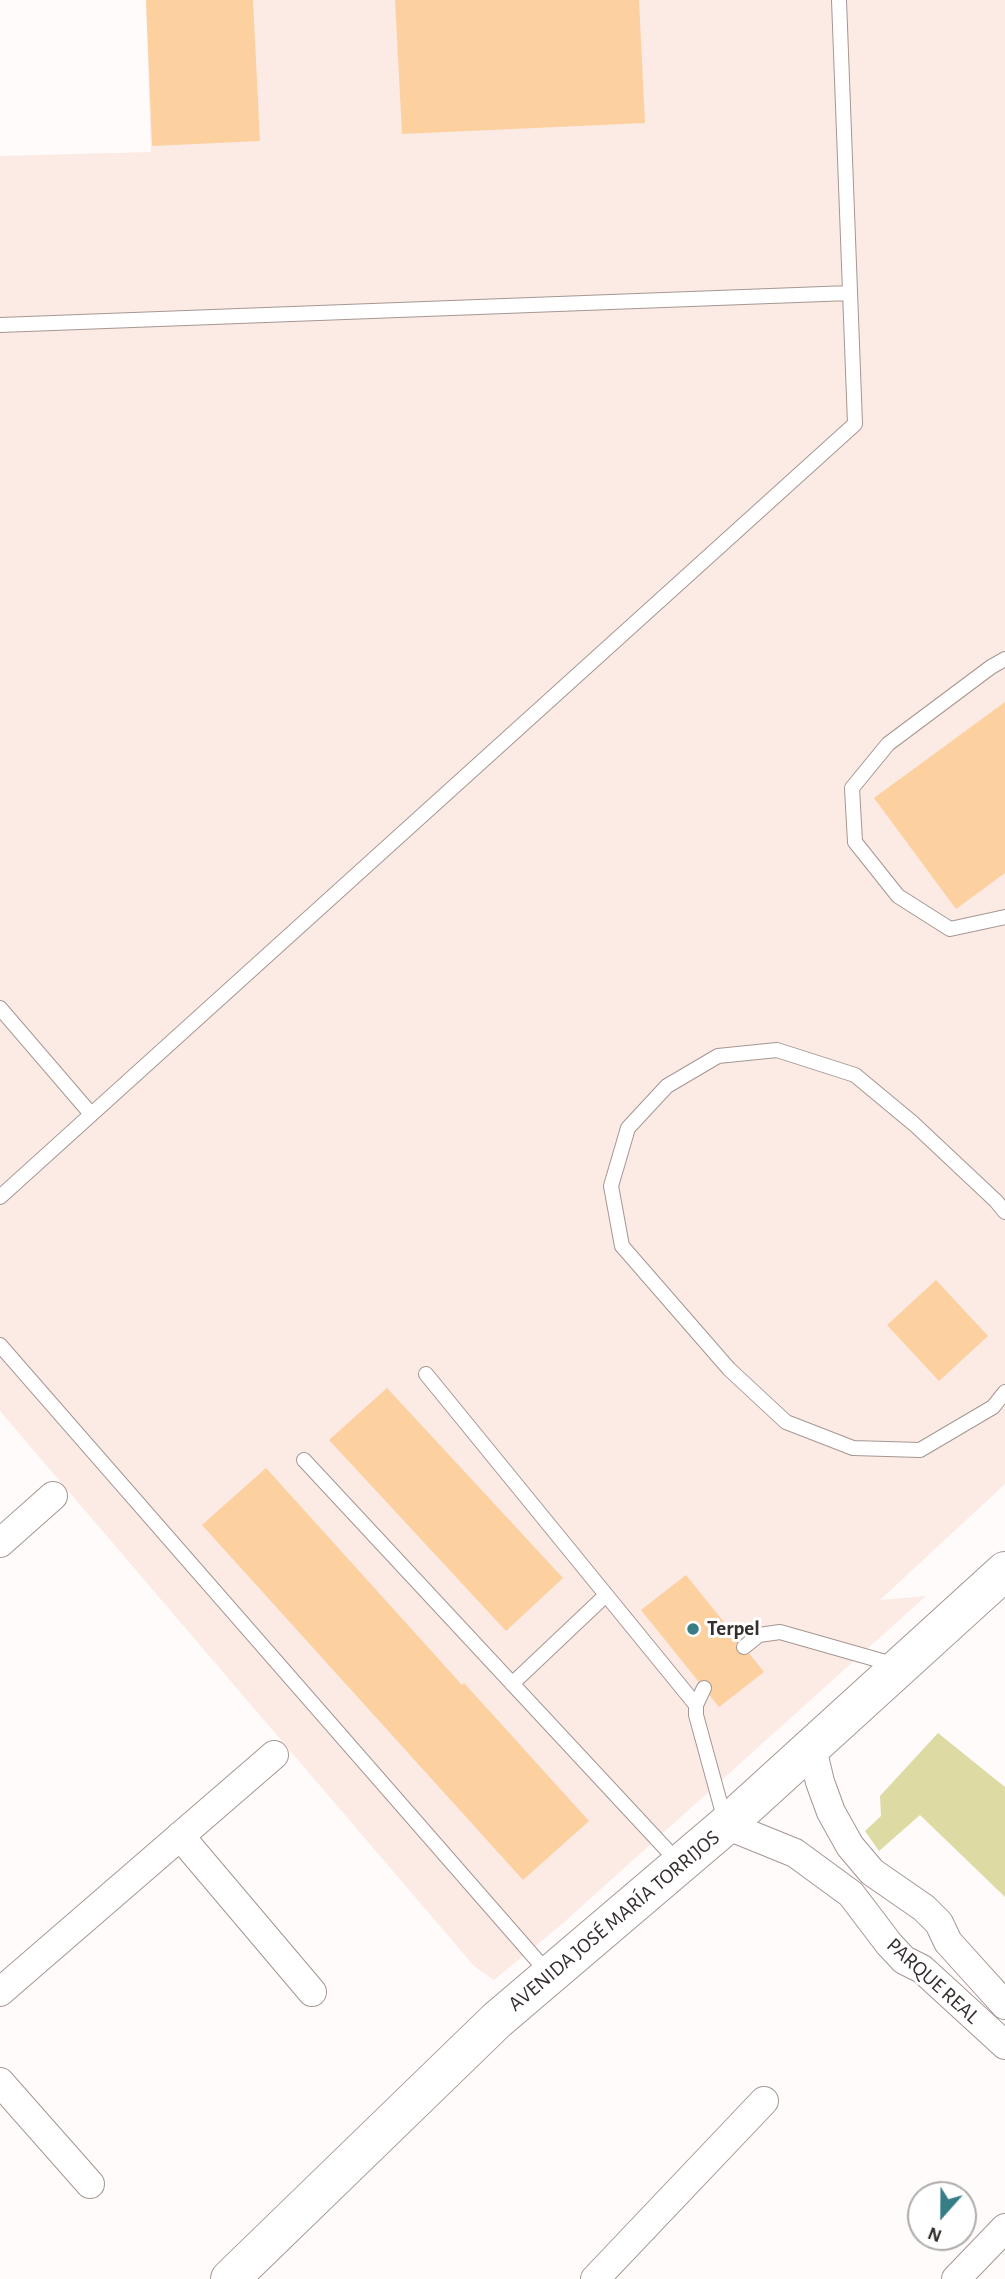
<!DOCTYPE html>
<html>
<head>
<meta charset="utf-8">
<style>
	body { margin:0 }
	#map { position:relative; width:1005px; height:2279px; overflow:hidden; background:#fefbfa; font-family:"Alegreya Sans",sans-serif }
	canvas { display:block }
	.north { position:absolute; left:907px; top:2181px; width:70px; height:70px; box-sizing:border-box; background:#fff; border:2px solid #aeacab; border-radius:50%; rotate:201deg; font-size:19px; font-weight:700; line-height:28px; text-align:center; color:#352f2e }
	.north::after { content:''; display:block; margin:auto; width:24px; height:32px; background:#367d86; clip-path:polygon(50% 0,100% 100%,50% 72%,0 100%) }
</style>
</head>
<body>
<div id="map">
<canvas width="1005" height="2279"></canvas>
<div class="north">N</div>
</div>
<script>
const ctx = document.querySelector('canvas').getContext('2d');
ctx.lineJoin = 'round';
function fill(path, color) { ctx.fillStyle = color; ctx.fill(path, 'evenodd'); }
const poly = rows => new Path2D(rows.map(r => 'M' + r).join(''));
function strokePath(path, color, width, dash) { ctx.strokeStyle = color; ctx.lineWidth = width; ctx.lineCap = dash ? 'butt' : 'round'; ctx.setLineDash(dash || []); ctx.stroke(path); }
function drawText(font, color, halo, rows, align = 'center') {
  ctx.font = font + ' "Alegreya Sans",sans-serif'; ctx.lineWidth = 6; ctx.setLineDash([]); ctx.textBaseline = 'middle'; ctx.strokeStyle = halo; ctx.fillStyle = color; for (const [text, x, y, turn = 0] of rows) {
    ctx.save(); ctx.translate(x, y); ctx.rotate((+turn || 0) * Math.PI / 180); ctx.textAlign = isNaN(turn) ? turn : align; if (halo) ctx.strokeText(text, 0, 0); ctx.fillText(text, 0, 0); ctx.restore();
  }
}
const built = poly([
	[146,0,1005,0,1005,1484,880,1600,926,1596,562,1924,494,1980,474,1966,0,1411,0,156,151,152]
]);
const green = poly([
	[938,1733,1005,1787,1005,1897,920,1815,879,1851,865,1831,881,1816,880,1796]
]);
const building = poly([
	[146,0,253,0,260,141,152,146],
	[395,0,639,0,645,123,402,134],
	[1005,702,1005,873,956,909,874,798],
	[936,1280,988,1336,939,1381,887,1325],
	[387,1388,563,1578,506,1631,329,1440],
	[266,1468,462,1685,464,1683,589,1821,523,1880,202,1525],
	[686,1575,764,1672,719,1707,641,1610]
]);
const lane = poly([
	[0,325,850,293],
	[1005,659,991,667,888,744,852,788,855,842,898,896,950,929,1005,917],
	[0,1008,91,1114],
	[0,1197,855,424,839,0],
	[1005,1212,996,1201,914,1124,855,1075,777,1050,718,1056,667,1086,628,1128,611,1186,622,1246,729,1369,786,1422,853,1448,920,1450,993,1407,1005,1392],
	[0,1345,549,1974],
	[426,1374,696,1705],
	[304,1460,680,1864],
	[744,1647,759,1635,780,1632,896,1665],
	[512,1684,606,1595],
	[704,1688,696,1705,696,1715,725,1821]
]);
const street = poly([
	[0,1543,53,1496],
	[812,1748,820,1782,831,1812,850,1846,872,1872,924,1908,939,1923,948,1942,1005,2005],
	[726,1825,795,1853,851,1894,889,1944,904,1960,922,1969,1005,2045],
	[180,1836,312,1992],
	[0,1992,274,1755],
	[0,2082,90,2184],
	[595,2279,764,2101],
	[956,2279,1005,2228]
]);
const secondary = poly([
	[230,2279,497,2020,726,1825,1005,1571]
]);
const markers = [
	[693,1629,7,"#367d86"]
];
const poiNames = [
	["Terpel",707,1629]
];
const streetNames = [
	["AVENIDA JOSÉ MARÍA TORRIJOS",614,1921,-40],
	["PARQUE REAL",933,1981,42]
];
fill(built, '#fceae5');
fill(green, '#dedaa3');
fill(building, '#fdd19f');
strokePath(lane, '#a59793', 16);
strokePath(street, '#a59793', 30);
strokePath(secondary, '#a59793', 40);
strokePath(lane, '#fff', 14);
strokePath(street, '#fff', 28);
strokePath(secondary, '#fff', 38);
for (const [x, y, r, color] of markers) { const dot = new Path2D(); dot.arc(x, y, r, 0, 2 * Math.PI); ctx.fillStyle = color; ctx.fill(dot); strokePath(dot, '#fff', 2.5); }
drawText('bold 21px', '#352f2e', '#fff', poiNames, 'left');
drawText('21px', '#352f2e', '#fff', streetNames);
</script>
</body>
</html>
